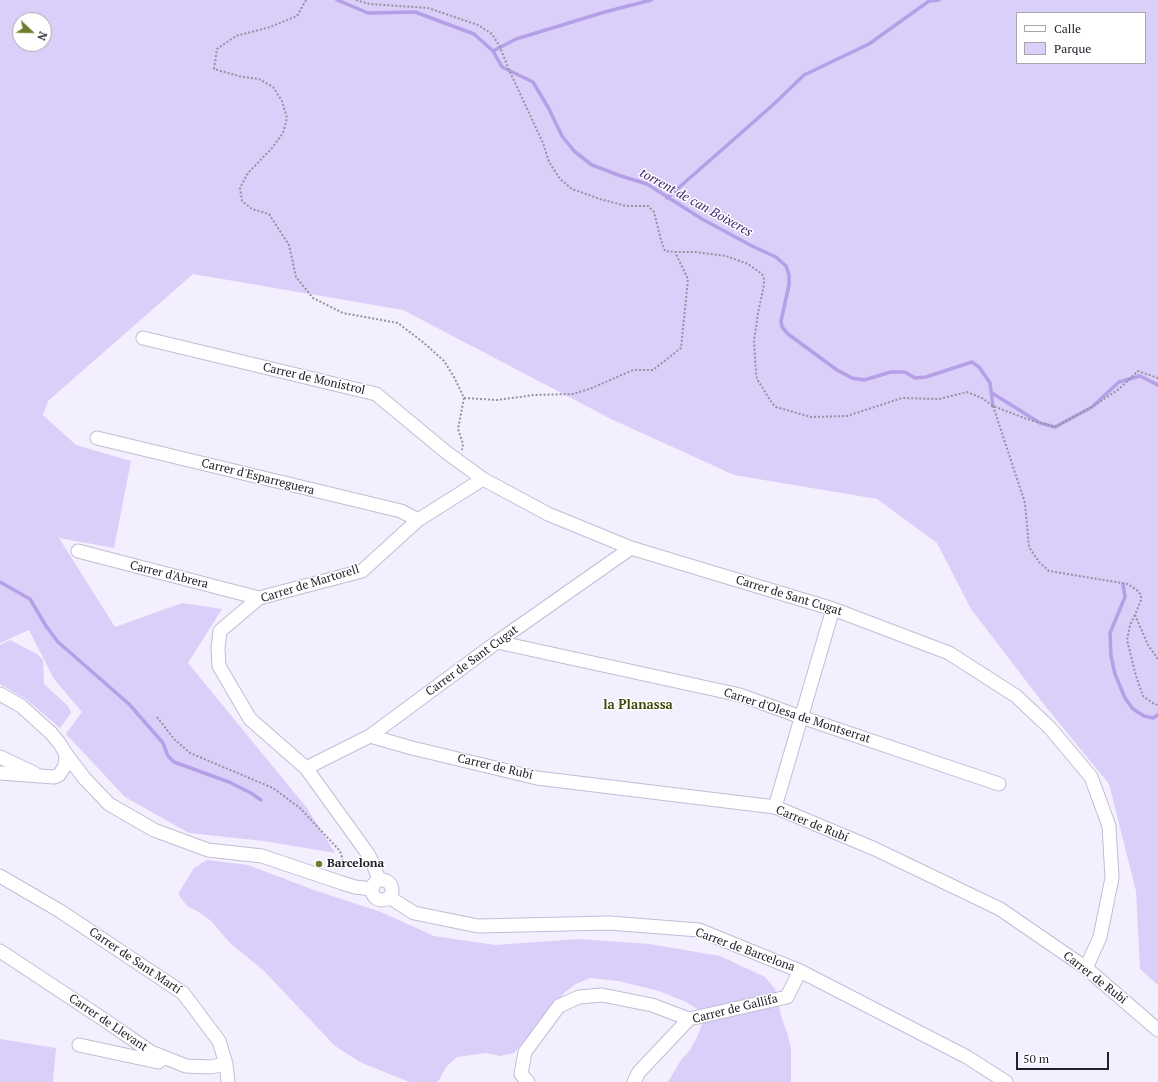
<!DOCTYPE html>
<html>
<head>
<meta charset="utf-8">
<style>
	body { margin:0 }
	#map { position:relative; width:1158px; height:1082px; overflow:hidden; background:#f3efff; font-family:"PT Serif",serif }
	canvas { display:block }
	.legend { position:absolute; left:1016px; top:12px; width:130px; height:52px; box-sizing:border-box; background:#fff; border:1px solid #a7a6a9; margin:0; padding:5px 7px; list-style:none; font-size:12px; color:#222029 }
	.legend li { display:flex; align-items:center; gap:8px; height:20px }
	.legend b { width:20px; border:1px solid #a7a6a9 }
	.north { position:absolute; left:12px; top:12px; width:40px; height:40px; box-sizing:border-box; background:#fff; border:1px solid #a7a6a9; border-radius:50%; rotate:112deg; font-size:11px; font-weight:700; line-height:16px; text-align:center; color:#222029 }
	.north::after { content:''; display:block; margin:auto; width:14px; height:18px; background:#6f7d2a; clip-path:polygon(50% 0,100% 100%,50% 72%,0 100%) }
	.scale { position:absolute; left:1016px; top:1052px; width:93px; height:18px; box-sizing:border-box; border:2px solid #222029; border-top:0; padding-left:5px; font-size:12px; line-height:14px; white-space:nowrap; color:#222029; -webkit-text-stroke:3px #fff; paint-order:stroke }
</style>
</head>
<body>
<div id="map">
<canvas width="1158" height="1082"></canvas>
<ul class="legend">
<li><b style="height:5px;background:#fff"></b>Calle</li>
<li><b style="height:11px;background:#dacff9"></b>Parque</li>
</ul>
<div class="north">N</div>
<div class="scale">50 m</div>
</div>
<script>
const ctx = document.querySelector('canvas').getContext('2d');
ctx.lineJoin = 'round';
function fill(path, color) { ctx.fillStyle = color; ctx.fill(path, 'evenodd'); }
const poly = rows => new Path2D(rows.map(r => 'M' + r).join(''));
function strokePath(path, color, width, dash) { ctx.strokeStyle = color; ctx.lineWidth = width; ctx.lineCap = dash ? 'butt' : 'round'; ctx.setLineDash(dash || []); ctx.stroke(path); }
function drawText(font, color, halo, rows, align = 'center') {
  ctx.font = font + ' "PT Serif",serif'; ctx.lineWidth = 3; ctx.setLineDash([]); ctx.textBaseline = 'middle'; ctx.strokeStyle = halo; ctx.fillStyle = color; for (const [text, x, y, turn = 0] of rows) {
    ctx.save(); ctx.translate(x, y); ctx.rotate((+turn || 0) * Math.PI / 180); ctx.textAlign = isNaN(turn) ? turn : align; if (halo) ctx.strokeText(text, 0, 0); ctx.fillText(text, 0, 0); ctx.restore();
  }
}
const green = poly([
	[0,0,1158,0,1158,985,1140,969,1136,891,1109,784,1046,707,971,609,937,543,877,499,734,475,611,419,403,310,193,274,48,401,43,415,76,445,131,461,114,548,59,538,115,627,182,603,222,609,188,663,307,808,335,853,264,841,189,833,125,797,66,734,82,712,54,679,29,630,0,643],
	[1017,13,1145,13,1145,63,1017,63],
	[20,20,44,20,44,44,20,44],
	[10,640,37,654,43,660,44,684,68,706,71,713,60,728,27,700,0,684,0,645],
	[207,860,248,865,314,890,381,912,434,936,495,945,579,939,649,944,720,956,765,977,775,989,782,1019,787,1032,791,1047,791,1082,668,1082,681,1060,690,1050,697,1037,702,1024,699,1010,686,1002,659,991,618,981,590,978,576,984,564,993,514,1053,500,1056,486,1053,457,1057,446,1067,439,1080,436,1082,410,1082,389,1074,360,1062,335,1046,264,971,230,943,211,921,199,912,187,906,178,894,194,868],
	[0,1039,56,1048,53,1082,0,1082]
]);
const stream = poly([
	[337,0,368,13,415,12,474,34,493,51,502,67,533,82,549,109,562,136,574,151,592,165,621,176,647,184,702,219,754,247,776,257,786,266,789,275,789,285,781,321,782,327,788,334,837,370,852,378,864,380,891,372,905,372,915,378,926,377,972,362,979,367,990,383,993,406],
	[493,51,516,39,605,12,651,0],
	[667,198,774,104,804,75,869,44,929,1,939,0],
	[992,393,1040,423,1055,427,1092,407,1119,382,1140,376,1158,385],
	[0,582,30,599,46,626,58,642,129,704,163,743,168,756,174,762,229,782,251,793,261,800],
	[1123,584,1125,597,1110,633,1111,656,1115,674,1125,698,1133,709,1144,716,1153,718,1158,715]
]);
const path = poly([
	[306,0,297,16,270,27,236,36,217,49,214,69,242,77,259,79,273,87,282,101,287,118,283,133,272,148,248,173,240,188,242,201,252,209,269,214,289,245,296,277,313,298,343,313,398,323,424,343,444,361,454,377,464,398,458,429,463,444,462,450],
	[356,0,370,4,428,8,478,25,492,34,500,47,509,70,543,143,549,162,560,179,572,189,600,199,626,206,648,206,654,212,661,240,665,251,675,252,696,252,726,256,748,264,762,274,764,279,764,285,758,313,754,341,756,373,757,379,772,403,776,407,811,417,847,416,902,398,939,399,967,392,982,398,993,406,1027,419,1055,427,1092,407,1119,389,1138,371,1158,378],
	[464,398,497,400,534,395,573,394,592,388,633,370,653,370,681,348,688,279,675,252],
	[993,406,1025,503,1029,547,1039,562,1049,571,1128,584,1138,591,1141,595,1141,600,1135,615,1148,645,1158,659],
	[1135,615,1130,625,1127,640,1136,676,1143,696,1154,704,1158,705],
	[157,717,174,739,190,753,273,788,300,808,340,851,344,864,343,870]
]);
const street = poly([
	[143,338,376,394,446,452,483,479,548,514,631,548],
	[97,438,401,511,418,520],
	[78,551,259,598],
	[497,642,740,695,801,717,999,784],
	[0,694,21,706,51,733,60,744,66,754,85,779,109,804,154,830,208,850,262,856,342,883,355,887,372,889],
	[370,736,412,748,537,778,775,807,875,849,1000,909,1086,968,1158,1030],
	[0,757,34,773],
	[306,768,370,736,497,642,631,548,833,609,949,653,1016,696,1050,728,1091,777,1109,826,1112,878,1100,937,1086,968],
	[0,773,54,777,59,775,65,766,66,754],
	[775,807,833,609],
	[0,876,60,911,183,993,219,1041,226,1064,228,1082],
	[379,880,374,866,368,854,306,768,250,719,219,666,218,648,220,631,259,598,362,571,418,520,483,479],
	'372 890a10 10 0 1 1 20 0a10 10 0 1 1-20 0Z',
	[389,897,414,913,478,926,609,923,699,930,800,971,967,1057,1006,1082],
	[0,951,103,1019,151,1052,186,1066,210,1067,226,1064],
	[79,1045,158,1062,161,1060],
	[528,1082,521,1074,525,1052,559,1006,579,997,602,995,652,1005,689,1019],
	[634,1082,639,1072,689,1019,787,997,800,971]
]);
const markers = [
	[319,864,4,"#6f7d2a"]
];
const streetNames = [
	["Carrer de Monistrol",314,379,13],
	["Carrer d'Esparreguera",258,477,14],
	["Carrer d'Abrera",169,575,14],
	["Carrer de Martorell",310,584,-17],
	["Carrer de Sant Cugat",789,596,17],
	["Carrer de Sant Cugat",472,661,-36],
	["Carrer d'Olesa de Montserrat",797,716,18],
	["Carrer de Rubí",495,767,13],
	["Carrer de Rubí",812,824,22],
	["Carrer de Barcelona",745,950,20],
	["Carrer de Sant Martí",135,961,34],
	["Carrer de Rubí",1095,978,38],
	["Carrer de Gallifa",735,1009,-14],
	["Carrer de Llevant",108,1023,34]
];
const poiNames = [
	["Barcelona",327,864]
];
const waterNames = [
	["torrent de can Boixeres",696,203,29]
];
const neighbourhoodNames = [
	["la Planassa",638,705]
];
fill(green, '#dacff9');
strokePath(stream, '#b59fe7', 3.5);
strokePath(street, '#c3bcd5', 15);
strokePath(path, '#95929f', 2, [2, 2]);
strokePath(street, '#fff', 13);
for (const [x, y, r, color] of markers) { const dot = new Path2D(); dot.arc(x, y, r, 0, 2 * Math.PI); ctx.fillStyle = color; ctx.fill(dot); strokePath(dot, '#fff', 1.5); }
drawText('12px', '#222029', '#fff', streetNames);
drawText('bold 12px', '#222029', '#fff', poiNames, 'left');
drawText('italic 13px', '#3f1c6f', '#fff', waterNames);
drawText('bold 13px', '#3d4609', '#fff', neighbourhoodNames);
</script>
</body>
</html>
